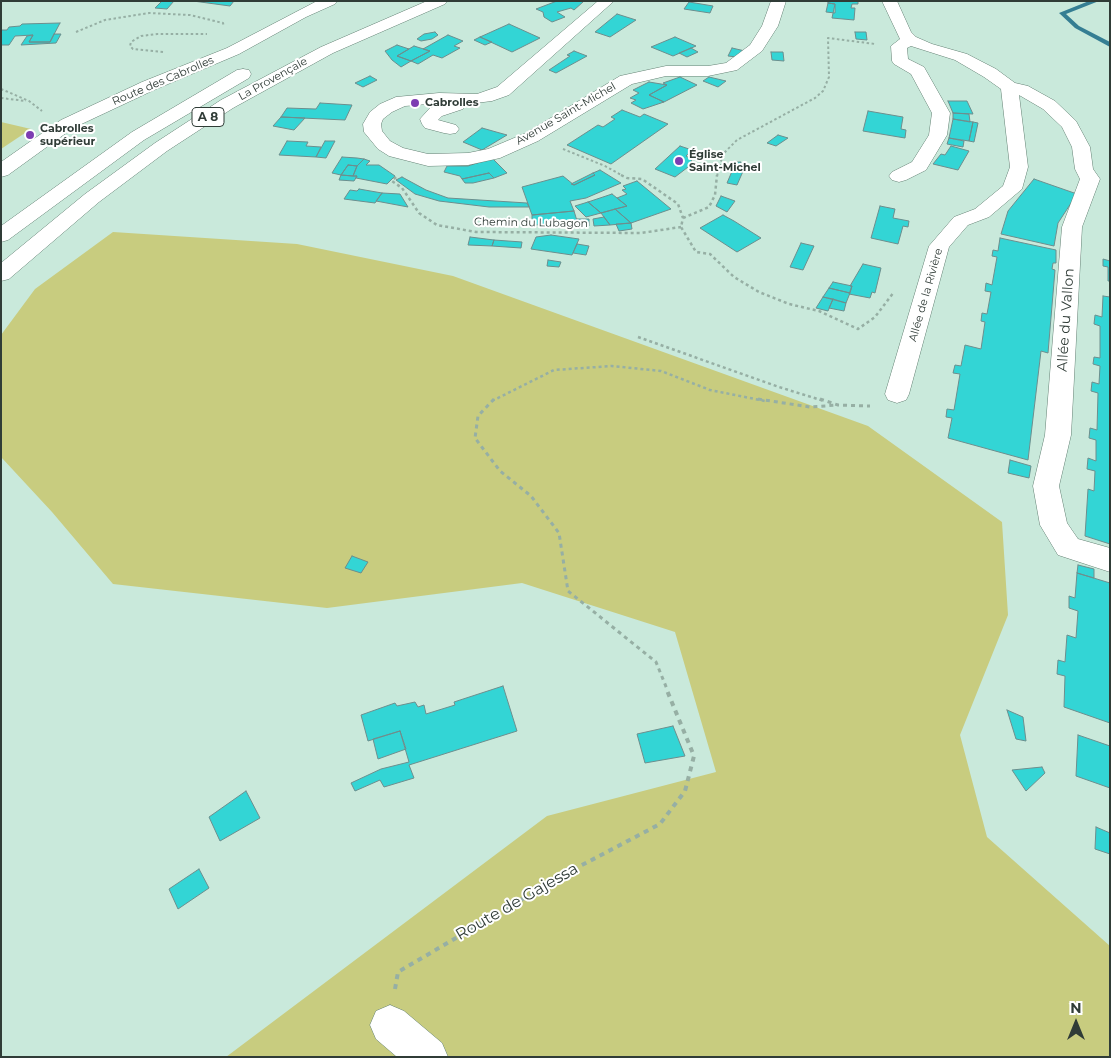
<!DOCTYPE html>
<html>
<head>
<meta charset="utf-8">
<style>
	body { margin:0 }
	#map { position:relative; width:1111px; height:1058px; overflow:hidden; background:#c9e9db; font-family:Montserrat,sans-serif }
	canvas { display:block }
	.frame { position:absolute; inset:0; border:2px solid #303c37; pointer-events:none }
	.north { position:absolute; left:1051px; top:998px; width:50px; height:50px; -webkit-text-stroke:4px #fff; paint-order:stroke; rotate:0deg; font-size:14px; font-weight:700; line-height:20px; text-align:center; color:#303c37 }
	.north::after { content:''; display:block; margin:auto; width:18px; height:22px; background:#303c37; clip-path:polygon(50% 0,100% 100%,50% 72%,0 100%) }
</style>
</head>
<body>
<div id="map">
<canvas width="1111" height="1058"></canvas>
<div class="frame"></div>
<div class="north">N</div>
</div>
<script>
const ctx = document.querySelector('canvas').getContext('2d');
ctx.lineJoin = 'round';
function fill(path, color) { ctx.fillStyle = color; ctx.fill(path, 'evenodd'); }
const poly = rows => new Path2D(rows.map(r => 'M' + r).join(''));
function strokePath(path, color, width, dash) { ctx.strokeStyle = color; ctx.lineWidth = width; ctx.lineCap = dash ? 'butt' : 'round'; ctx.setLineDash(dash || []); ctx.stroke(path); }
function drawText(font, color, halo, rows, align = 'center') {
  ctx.font = font + ' Montserrat,sans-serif'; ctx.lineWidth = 4; ctx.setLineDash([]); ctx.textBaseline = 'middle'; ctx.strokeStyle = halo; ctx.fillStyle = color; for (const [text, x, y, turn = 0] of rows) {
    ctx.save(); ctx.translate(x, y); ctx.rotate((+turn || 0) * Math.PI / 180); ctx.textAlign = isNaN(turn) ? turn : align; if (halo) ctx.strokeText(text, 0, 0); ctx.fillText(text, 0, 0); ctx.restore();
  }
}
const green = poly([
	[1,122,31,129,1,149],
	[113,232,297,244,453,276,868,426,1002,522,1008,615,960,735,987,837,1110,946,1110,1057,226,1057,547,816,716,772,675,632,522,583,327,608,113,584,52,512,1,457,1,335,35,289]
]);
const stream = poly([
	[1089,1,1099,1,1066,14,1079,26,1110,42,1110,47,1075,28,1059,13,1089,1]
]);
const building = poly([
	[162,1,174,1,167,9,155,8,162,1],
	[193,1,234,1,230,6,193,1],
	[557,1,582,1,583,2,574,10,571,8,557,12,565,17,552,22,544,17,543,12,536,9,557,1],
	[828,1,858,1,858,4,852,4,851,8,855,8,854,20,832,18,835,4,828,3,828,1],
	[689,2,713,6,710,13,684,9,689,2],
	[828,3,835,4,835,13,826,12,828,3],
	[617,14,636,20,610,37,595,32,617,14],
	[60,23,50,42,29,42,33,35,15,36,9,45,1,45,1,30,7,30,9,27,20,26,22,24,60,23],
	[509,24,540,38,512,52,480,37,509,24],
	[435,32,438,35,432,39,421,41,417,39,424,34,435,32],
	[855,32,866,32,867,40,856,39,855,32],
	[54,34,61,34,56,43,21,45,27,36,33,35,29,42,50,42,54,34],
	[448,35,463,41,454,46,460,48,442,58,433,55,418,64,411,61,430,51,423,49,448,35],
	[480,37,492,42,485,45,474,40,480,37],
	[675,37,696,46,673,56,651,47,675,37],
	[397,45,409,49,397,56,411,61,401,67,392,60,385,51,397,45],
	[414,46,430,51,411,61,397,56,414,46],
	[691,48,698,52,687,57,679,53,691,48],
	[732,48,745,51,737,57,728,56,732,48],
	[574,51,587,56,556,73,549,70,570,56,567,55,574,51],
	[771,52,783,52,784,61,772,60,771,52],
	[370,76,377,80,363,87,355,83,370,76],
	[680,77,697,85,664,102,649,95,667,85,663,83,680,77],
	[709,77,726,81,718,87,703,81,709,77],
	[649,82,667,85,649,95,664,102,643,109,631,103,636,100,630,98,639,93,633,90,649,82],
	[948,101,967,101,973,114,953,113,948,101],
	[320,103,352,105,345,120,281,117,287,108,316,109,320,103],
	[622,110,640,117,644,114,668,124,611,164,567,145,598,125,603,127,615,119,611,117,622,110],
	[868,111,903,117,901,129,906,130,905,138,863,131,868,111],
	[953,113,969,114,970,122,953,119,953,113],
	[281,117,305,118,294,130,273,126,281,117],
	[953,119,973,122,969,141,949,138,953,119],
	[973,122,978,123,974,142,969,141,973,122],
	[482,128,507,135,482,150,463,142,482,128],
	[778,135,788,138,776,146,767,143,778,135],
	[949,138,964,141,963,147,947,144,949,138],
	[287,141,308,142,306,146,321,147,316,157,279,155,287,141],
	[325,141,335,141,326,158,316,157,325,141],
	[680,146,692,150,686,156,691,159,692,164,675,177,655,169,680,146],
	[951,146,969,151,958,170,933,164,941,154,945,155,951,146],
	[342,157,357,158,364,159,357,166,348,165,341,175,332,173,342,157],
	[492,158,507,173,494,178,489,173,462,179,460,176,444,172,447,166,468,166,492,158],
	[364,159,370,161,366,165,379,165,395,176,387,184,356,178,357,176,353,176,357,166,364,159],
	[736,162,741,162,739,168,744,169,737,185,727,183,736,162],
	[348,165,357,166,353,176,341,175,348,165],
	[600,170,621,183,586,198,570,201,574,211,532,215,522,187,563,176,574,185,595,175,593,173,600,170],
	[489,173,494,178,473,183,465,183,462,179,489,173],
	[593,173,595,175,574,185,571,184,593,173],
	[341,175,353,176,357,176,354,181,339,180,341,175],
	[402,177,426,190,448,198,527,203,529,207,489,207,439,201,415,194,396,180,402,177],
	[1034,179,1077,194,1058,223,1054,246,1001,234,1008,211,1034,179],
	[637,181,671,209,631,223,615,209,627,206,617,198,627,194,622,190,626,189,623,186,637,181],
	[359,189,382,193,375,203,344,199,350,190,357,191,359,189],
	[382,193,400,194,408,207,376,201,382,193],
	[612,194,627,206,601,213,588,202,612,194],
	[721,196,735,201,727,212,716,206,721,196],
	[588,202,601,213,586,217,575,206,588,202],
	[880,206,895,209,893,218,909,221,908,227,903,226,898,244,871,238,880,206],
	[615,209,631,223,610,225,601,213,615,209],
	[574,211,578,224,532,225,532,215,574,211],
	[723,215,734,221,761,238,737,252,700,228,723,215],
	[604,217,610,225,594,226,593,219,604,217],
	[577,219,589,219,589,226,578,228,577,219],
	[631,223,632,229,619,231,616,224,631,223],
	[551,235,579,239,572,255,531,249,536,237,551,235],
	[470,237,494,240,492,246,468,245,470,237],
	[1000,238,1056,250,1056,263,1053,263,1052,269,1055,270,1048,353,1041,351,1028,460,948,438,952,418,946,417,947,409,954,410,960,374,953,373,955,365,961,366,965,345,981,349,985,322,981,321,982,313,987,314,991,292,985,291,986,283,992,285,997,257,992,256,993,250,998,251,1000,238],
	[494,240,522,242,521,248,492,246,494,240],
	[801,243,814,246,803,270,790,267,801,243],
	[577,244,589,246,586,255,573,253,577,244],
	[1110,257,1110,281,1108,281,1108,267,1103,266,1103,259,1110,261,1110,257],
	[548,260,561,262,559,267,547,266,548,260],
	[863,264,881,268,875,293,872,292,870,298,849,294,852,286,850,286,863,264],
	[833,282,852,286,850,293,829,288,833,282],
	[829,288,850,293,846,303,823,297,829,288],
	[1103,296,1110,297,1110,544,1085,536,1088,489,1094,491,1095,471,1087,469,1088,458,1096,461,1096,440,1089,438,1090,428,1097,430,1098,393,1091,391,1092,382,1099,384,1100,366,1093,364,1094,357,1100,358,1100,326,1094,324,1095,315,1102,317,1103,296],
	[823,297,833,299,828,311,816,308,823,297],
	[833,299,846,303,844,311,829,308,833,299],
	[1010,460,1031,466,1029,478,1008,473,1010,460],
	[352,556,368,562,361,573,345,568,352,556],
	[1078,565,1094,569,1094,578,1077,573,1078,565],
	[1077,573,1110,583,1110,723,1064,707,1065,676,1057,674,1058,660,1065,662,1067,635,1076,638,1078,611,1069,608,1069,596,1075,598,1077,573],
	[503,686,517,731,409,765,414,778,384,787,380,780,355,791,351,783,381,769,409,762,400,731,368,741,361,715,395,703,397,706,415,702,418,707,424,705,426,714,455,705,454,702,503,686],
	[1007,710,1023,717,1026,741,1016,739,1007,710],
	[673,726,685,756,645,763,637,734,673,726],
	[400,731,406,749,378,759,373,739,400,731],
	[1078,735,1110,746,1110,788,1076,776,1078,735],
	[1042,767,1045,773,1026,791,1012,770,1042,767],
	[246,791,260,818,220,841,209,817,246,791],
	[1096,827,1110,833,1110,854,1095,849,1096,827],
	[199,869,209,888,178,909,169,889,199,869]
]);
const pathFar3 = poly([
	[76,32,105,20,149,13,190,15,223,23,224,27],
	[163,52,133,49,130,46,131,42,141,36,157,34,207,34],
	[1,89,29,101,42,111],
	[1,98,26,101],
	[563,149,605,166,623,176],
	[717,176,723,154,737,140,815,98,823,91,829,77,828,38,875,44]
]);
const pathFar2 = poly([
	[621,175,627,178,642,179,678,204,683,218,681,227,696,252,710,254,734,277,759,292,789,304,819,311,858,329,875,317,894,292],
	[396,177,392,181,402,188,419,213,437,225,476,232,641,233,681,227],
	[683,218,709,207,715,195,717,175],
	[638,337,779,387,824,401],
	[492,401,554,370,612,366,661,371,710,390,765,401]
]);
const pathFar1 = poly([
	[494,399,478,416,475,438,500,471,531,496,559,533,568,591,656,662,667,689],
	[758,399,810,407,838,405],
	[820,399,838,405,870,406]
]);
const path = poly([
	[395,989,398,972,565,874,660,824,685,791,694,756,666,688]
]);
const minor = poly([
	[317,1,337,1,335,4,306,17,239,54,154,90,73,128,8,175,1,177,1,162,61,120,142,82,227,48,317,1],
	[598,1,614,1,509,95,492,101,467,104,463,109,442,116,438,120,456,125,459,129,456,133,450,134,444,133,425,128,422,124,420,119,430,108,445,103,439,103,405,106,392,112,383,119,381,124,382,131,390,141,403,148,428,154,468,153,488,149,526,133,620,76,666,66,708,66,726,63,750,45,762,26,771,1,786,1,778,26,762,51,737,70,708,76,666,76,632,84,538,141,500,158,468,165,428,166,389,156,378,149,364,132,363,124,370,112,380,104,396,97,439,93,477,94,497,87,598,1],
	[882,1,897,1,911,32,916,37,932,44,967,54,996,69,1015,83,1028,86,1055,101,1076,121,1090,147,1093,169,1100,179,1082,227,1071,435,1059,486,1067,523,1078,539,1110,548,1110,572,1058,555,1040,525,1033,486,1045,435,1062,227,1080,179,1075,169,1072,147,1062,127,1043,109,1019,95,1028,167,1022,189,989,217,968,225,949,247,909,394,906,400,897,403,888,400,885,394,929,246,954,217,975,209,1003,186,1010,167,1001,89,984,77,955,60,911,46,907,48,908,59,924,67,950,113,947,135,926,170,906,180,899,182,892,180,889,176,892,172,912,162,929,135,932,113,911,74,894,64,892,61,891,46,900,39,882,1],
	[390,1005,404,1011,442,1043,448,1057,397,1057,376,1039,370,1025,376,1011,390,1005]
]);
const highway = poly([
	[427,1,447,1,445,4,333,53,233,108,167,151,99,202,9,279,1,281,1,263,85,194,155,143,221,100,321,47,427,1],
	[243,69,249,70,251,74,249,78,144,140,8,240,1,242,1,226,132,132,237,70,243,69]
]);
const markers = [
	[415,103,5,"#7d3db2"],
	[30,135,5,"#7d3db2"],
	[679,161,5,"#7d3db2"]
];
const farStreetnames = [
	["La Provençale",273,79,-29],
	["Route des Cabrolles",163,81,-23],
	["Avenue Saint-Michel",566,114,-30],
	["Chemin du Lubagon",531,223,1],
	["Allée de la Rivière",926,295,-74]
];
const farPoinames = [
	["Cabrolles",425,103],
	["Cabrolles",40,129],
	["supérieur",40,142],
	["Église",689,155],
	["Saint-Michel",689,168]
];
const shields = [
	[208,117,32]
];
const shieldNames = [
	["A 8",208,117]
];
const streetNames = [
	["Allée du Vallon",1066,320,-86]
];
const nearStreetnames = [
	["Route de Gajessa",517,902,-30]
];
fill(green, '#c8cc7f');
fill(stream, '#357e93');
fill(building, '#33d5d5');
strokePath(building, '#6c8e8d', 1);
strokePath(minor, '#648174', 1);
strokePath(highway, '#648174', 1);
strokePath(pathFar3, '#96afa4', 2, [2.5, 2.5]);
strokePath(pathFar2, '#96afa4', 2.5, [3, 3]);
strokePath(pathFar1, '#96afa4', 3, [4, 4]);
strokePath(path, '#96afa4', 4, [5, 5]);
fill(minor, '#fff');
fill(highway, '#fff');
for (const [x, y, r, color] of markers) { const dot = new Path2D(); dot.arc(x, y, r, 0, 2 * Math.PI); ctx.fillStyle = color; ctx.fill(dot); strokePath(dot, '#fff', 2); }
drawText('11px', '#303c37', '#fff', farStreetnames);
drawText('bold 11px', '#303c37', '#fff', farPoinames, 'left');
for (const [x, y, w] of shields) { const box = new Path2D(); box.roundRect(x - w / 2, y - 9.5, w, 19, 4); ctx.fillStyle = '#fff'; ctx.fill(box); strokePath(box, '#303c37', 1); }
drawText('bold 12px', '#303c37', null, shieldNames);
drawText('14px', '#303c37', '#fff', streetNames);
drawText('16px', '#303c37', '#fff', nearStreetnames);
</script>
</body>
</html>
